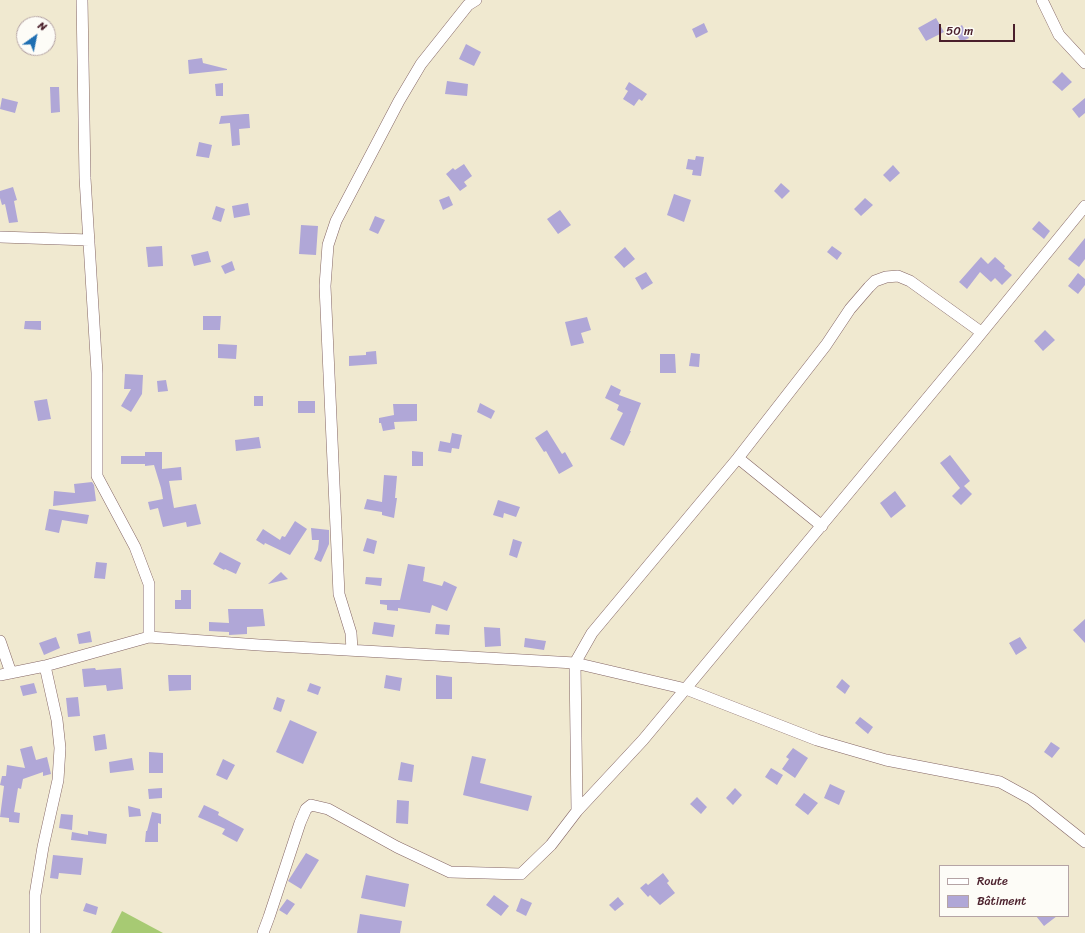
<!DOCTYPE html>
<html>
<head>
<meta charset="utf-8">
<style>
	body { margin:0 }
	#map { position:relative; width:1085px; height:933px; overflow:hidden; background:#f0e9d0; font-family:Sriracha,sans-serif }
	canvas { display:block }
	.legend { position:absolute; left:939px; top:865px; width:130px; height:52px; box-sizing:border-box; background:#fdfcf7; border:1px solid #b5a4a5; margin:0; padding:5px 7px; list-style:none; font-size:12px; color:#4a1f2b }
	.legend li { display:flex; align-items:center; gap:8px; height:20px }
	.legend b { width:20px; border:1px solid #b5a4a5 }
	.north { position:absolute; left:16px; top:16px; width:40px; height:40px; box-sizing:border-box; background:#fdfcf7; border:1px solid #b5a4a5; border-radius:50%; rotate:33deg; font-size:11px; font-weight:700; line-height:16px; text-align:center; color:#4a1f2b }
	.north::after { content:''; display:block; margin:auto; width:14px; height:18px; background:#1f6fb2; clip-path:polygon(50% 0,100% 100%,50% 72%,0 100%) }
	.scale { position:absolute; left:939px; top:24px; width:76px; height:18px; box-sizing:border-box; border:2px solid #4a1f2b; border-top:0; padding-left:5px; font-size:12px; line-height:14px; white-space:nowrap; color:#4a1f2b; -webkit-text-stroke:3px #fdfcf7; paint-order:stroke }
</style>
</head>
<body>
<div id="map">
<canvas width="1085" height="933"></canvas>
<ul class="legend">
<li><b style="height:5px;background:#fff"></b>Route</li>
<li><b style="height:11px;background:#b0a7d7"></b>Bâtiment</li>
</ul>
<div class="north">N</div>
<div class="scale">50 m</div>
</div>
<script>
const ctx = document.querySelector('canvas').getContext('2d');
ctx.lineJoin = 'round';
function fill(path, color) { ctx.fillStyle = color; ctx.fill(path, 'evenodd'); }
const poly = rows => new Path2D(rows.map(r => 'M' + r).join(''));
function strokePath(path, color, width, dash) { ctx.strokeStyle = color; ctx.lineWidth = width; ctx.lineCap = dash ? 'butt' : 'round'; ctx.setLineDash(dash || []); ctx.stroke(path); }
const green = poly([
	[122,911,163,933,111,933]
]);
const building = poly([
	[936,18,944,32,926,41,918,28],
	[704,23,708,32,696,38,692,29],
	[962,25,969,38,961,42,954,30],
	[466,44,481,52,474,66,459,59],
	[202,58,203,63,227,69,227,70,189,74,188,60],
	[1062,72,1072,82,1062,91,1052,82],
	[447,81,468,84,467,96,445,94],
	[629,82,647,94,642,101,639,99,634,106,623,99,628,91,625,89],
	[223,83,223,96,216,96,215,84],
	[50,87,59,87,60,112,51,113],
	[2,98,18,102,15,113,0,109],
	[1085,98,1085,113,1079,118,1072,109],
	[245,114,249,114,250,128,239,129,240,145,232,146,230,123,219,124,221,116],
	[199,142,212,145,209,158,196,156],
	[696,156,704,157,701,176,692,175,693,170,686,169,688,159,695,160],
	[464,164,472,176,464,182,467,186,460,191,446,174,453,168,455,170],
	[893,165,900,173,890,182,883,175],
	[781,183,790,191,782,199,774,191],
	[13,187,17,200,14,201,18,222,9,223,5,204,2,205,0,198,0,191],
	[674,194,691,200,684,222,667,215],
	[449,196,453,205,443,210,439,200],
	[865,198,873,205,861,216,854,209],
	[248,203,250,215,234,218,232,206],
	[216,206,225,209,221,222,212,219],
	[560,210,571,225,558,234,547,219],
	[375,216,385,220,378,234,369,230],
	[1039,221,1050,231,1044,239,1032,229],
	[301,225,318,226,316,255,299,254],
	[1085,238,1085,259,1079,267,1068,259],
	[162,246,163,266,148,267,146,247],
	[832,246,842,253,837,260,827,252],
	[625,247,635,259,624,268,614,257],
	[208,251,211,262,194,266,191,255],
	[981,257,988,264,995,257,1005,266,1004,268,1012,275,1002,285,995,278,991,282,980,272,967,289,959,282],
	[232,261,235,270,225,274,221,266],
	[646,272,653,283,642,290,635,278],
	[1078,273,1085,279,1085,285,1078,294,1068,286],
	[203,316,221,316,220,330,203,330],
	[587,317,591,330,581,333,584,343,571,346,565,322],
	[25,321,41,321,41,330,24,329],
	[1045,330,1055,340,1043,351,1034,341],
	[218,344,237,345,236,359,218,358],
	[376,351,377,364,349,366,349,356,366,355,366,352],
	[691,353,700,354,699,367,689,366],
	[660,354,675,354,676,373,660,373],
	[125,374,143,375,142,394,131,412,121,406,131,389,124,389],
	[166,380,168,391,158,392,157,381],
	[611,385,621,390,619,395,641,403,630,431,631,431,624,446,610,439,623,413,617,410,619,405,605,398],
	[254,396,263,396,263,406,254,406],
	[47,399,51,419,38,421,34,401],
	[298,401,315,401,315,413,298,413],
	[480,403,495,411,491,419,477,412],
	[393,404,417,404,417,421,394,422,395,429,383,431,381,423,379,423,379,418,394,415],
	[547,430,562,454,565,452,573,466,559,474,546,451,544,452,535,438],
	[452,433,462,435,459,449,452,448,451,453,438,451,440,441,450,443],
	[259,437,261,448,236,451,235,440],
	[412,451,423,452,423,466,412,466],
	[145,452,162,452,162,469,181,467,182,480,169,481,174,508,196,504,201,524,187,527,186,522,163,527,158,508,150,510,148,502,163,499,161,488,154,465,145,466,145,464,121,464,121,456,145,456],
	[950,455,970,481,964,486,972,494,961,505,952,496,960,488,940,463],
	[384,475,397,476,395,498,397,498,394,518,382,515,382,512,364,509,367,499,382,502],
	[92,482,94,485,96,501,53,506,54,491,75,493,74,484],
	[895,491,906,506,891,518,880,503],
	[498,500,520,507,516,517,504,513,503,518,493,515],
	[49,509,89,515,87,524,62,520,59,533,45,530],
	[295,521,307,529,290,555,265,543,264,545,256,540,263,529,280,540,282,536,285,537],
	[311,528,329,530,329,544,321,562,314,559,318,550,319,540,312,540],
	[367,538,377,541,374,554,363,551],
	[513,539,522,542,517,558,509,555],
	[220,552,241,563,236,574,225,569,224,570,213,564],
	[96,562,107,563,105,579,94,578],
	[408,564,425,567,423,581,442,586,444,581,457,587,447,611,432,605,430,613,398,608,398,611,387,610,387,605,380,604,380,600,400,600],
	[281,572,288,579,268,584],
	[366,577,382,578,381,586,365,584],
	[181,590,191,590,191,609,175,609,175,600,181,600],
	[228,609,263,609,265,626,247,627,247,634,229,635,229,632,209,631,209,622,229,623],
	[1085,619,1085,643,1073,630],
	[374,622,395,625,393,637,372,634],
	[436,624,450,625,449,635,435,634],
	[484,627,500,628,501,646,485,647],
	[90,631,92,642,79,644,77,634],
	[56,637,60,648,44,655,39,643],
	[1020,637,1027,648,1016,655,1009,643],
	[525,638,546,641,544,650,524,647],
	[95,668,96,670,121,668,123,689,107,691,106,685,84,687,82,669],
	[168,675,191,675,191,690,169,691],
	[386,675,402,678,400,691,384,688],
	[436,675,452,677,452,699,436,699],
	[842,679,850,686,845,694,836,687],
	[34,683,37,693,23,696,20,686],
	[310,683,321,687,318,695,307,691],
	[78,697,80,716,68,717,66,698],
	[277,697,285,700,281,712,273,709],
	[860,717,873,727,868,734,855,723],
	[290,720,317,732,303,764,276,752],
	[105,734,107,749,95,751,93,736],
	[1051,742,1060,748,1052,758,1044,752],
	[32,746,36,760,47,757,51,774,43,776,43,772,23,779,21,789,18,788,14,812,20,813,19,823,9,822,9,818,0,817,4,786,0,785,2,776,6,776,7,765,25,768,20,749],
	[793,748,808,758,795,778,782,769,789,759,786,757],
	[149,752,163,753,163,773,149,773],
	[472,756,486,759,480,783,532,796,528,811,463,795],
	[132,758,134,770,110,773,109,762],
	[223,759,235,765,227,780,216,775],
	[401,762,414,765,412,782,398,780],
	[771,768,783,775,777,785,765,777],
	[830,784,845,791,839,805,824,798],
	[162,788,162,798,149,799,148,789],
	[735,788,742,795,733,805,726,798],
	[804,793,818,803,808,815,795,805],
	[697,797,707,807,701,814,690,804],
	[397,800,409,801,408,824,396,823],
	[204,805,219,812,218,815,244,829,237,842,222,834,225,829,198,817],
	[128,806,140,809,141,816,129,817],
	[152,812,161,814,161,824,158,823,158,842,145,842,146,831,147,831],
	[61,814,73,815,72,830,59,828],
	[88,831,107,834,106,844,71,840,72,832,88,835],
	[306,853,319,860,301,889,288,881],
	[53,855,83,858,81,875,59,873,58,879,50,878],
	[663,873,669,881,667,883,675,893,660,905,650,895,648,897,640,888,646,883,648,885],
	[366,875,409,884,405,907,361,898],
	[494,895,509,906,501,916,486,905],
	[618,897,624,904,615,911,609,905],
	[521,898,532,903,526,916,516,911],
	[287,899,295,904,287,915,279,910],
	[86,903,98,907,96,915,83,911],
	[360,914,402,921,400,933,357,933],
	[1036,916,1057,916,1044,926]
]);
const street = poly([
	[82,0,85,178,97,373,97,476,135,547,149,584,149,637],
	[1042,0,1059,35,1085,63],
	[0,237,89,240],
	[738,458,822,526],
	[0,641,11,673],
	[352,650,351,633,339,594,325,286,328,245,336,221,399,101,421,64,468,5,476,0],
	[0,675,45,666,149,637,259,645,575,663,686,689,817,740,886,760,1000,782,1031,799,1085,842],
	[577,811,575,663,592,633,738,458,826,345,850,309,869,287,875,281,886,277,898,276,910,281,981,332],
	[35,933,35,895,43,847,58,780,60,748,57,720,45,666],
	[263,933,269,917,300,823,306,809,311,805,328,809,397,847,450,872,521,874,551,845,577,811,643,740,974,342,1085,206]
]);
fill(green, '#a7ca73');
fill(building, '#b0a7d7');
strokePath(street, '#846665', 12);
strokePath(street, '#fff', 11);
</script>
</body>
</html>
